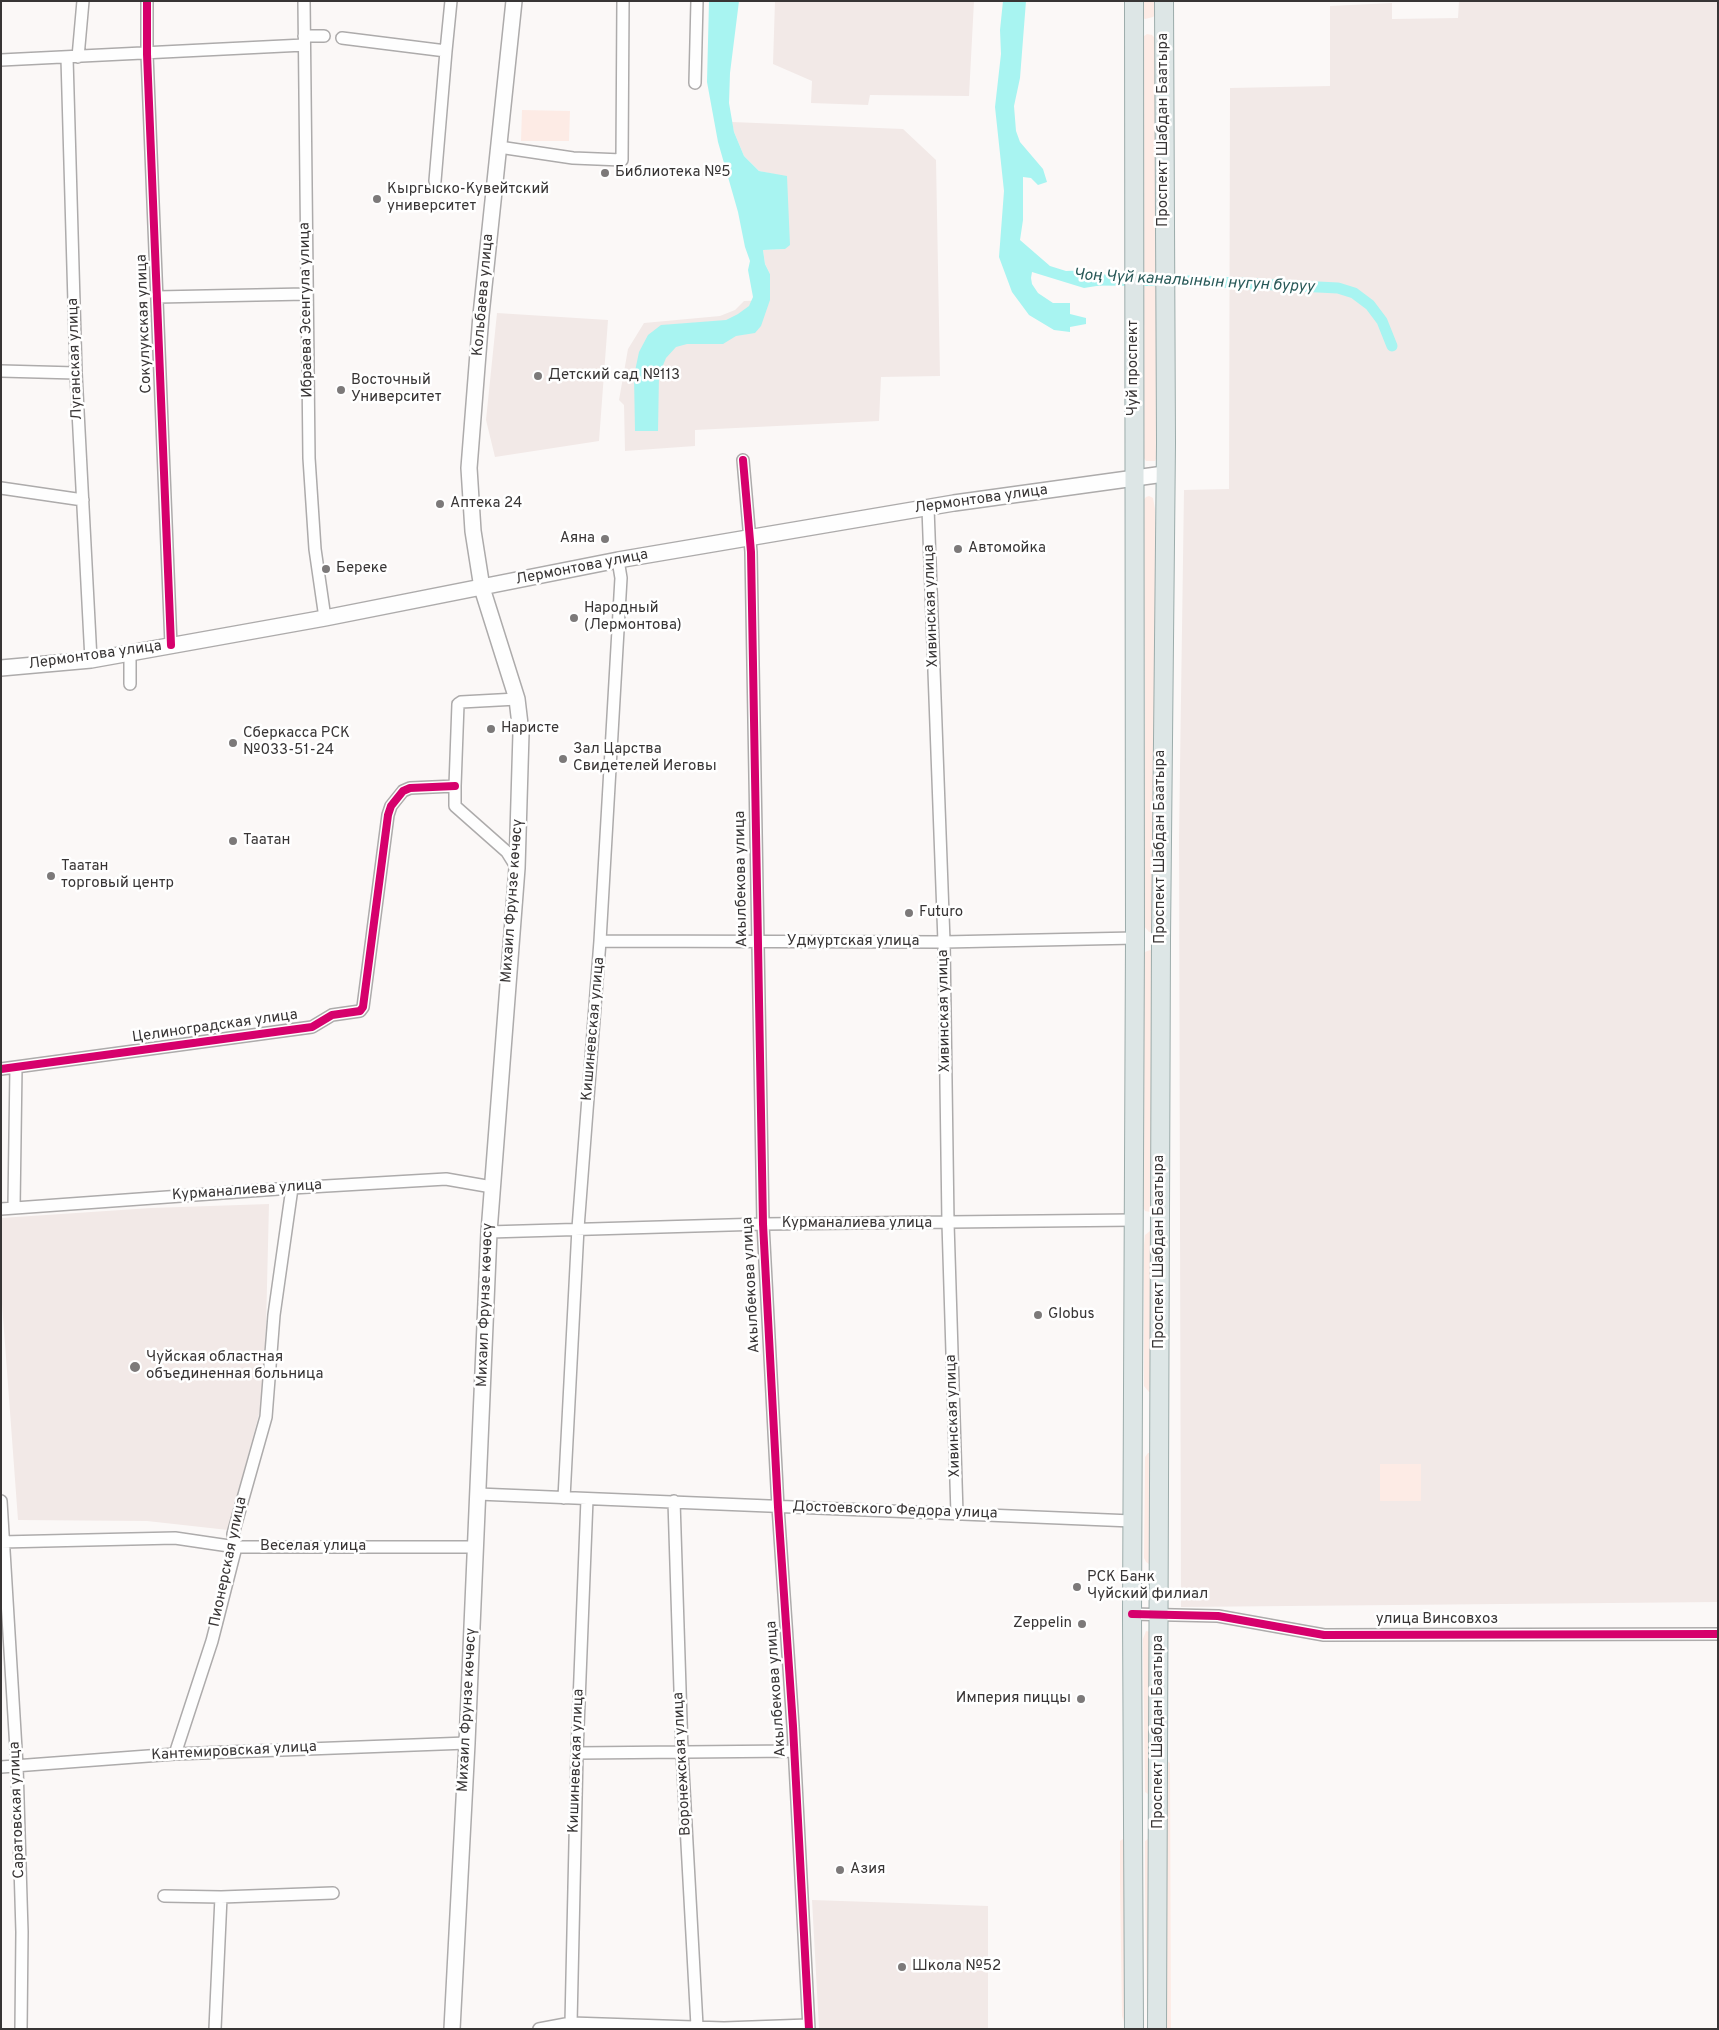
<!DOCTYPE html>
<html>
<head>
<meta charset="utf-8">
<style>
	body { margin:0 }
	#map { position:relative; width:1719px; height:2030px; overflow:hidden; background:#fbf8f7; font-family:Overpass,sans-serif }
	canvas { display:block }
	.frame { position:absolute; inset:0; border:2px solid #383535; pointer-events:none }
</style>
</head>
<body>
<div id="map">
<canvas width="1719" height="2030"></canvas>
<div class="frame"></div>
</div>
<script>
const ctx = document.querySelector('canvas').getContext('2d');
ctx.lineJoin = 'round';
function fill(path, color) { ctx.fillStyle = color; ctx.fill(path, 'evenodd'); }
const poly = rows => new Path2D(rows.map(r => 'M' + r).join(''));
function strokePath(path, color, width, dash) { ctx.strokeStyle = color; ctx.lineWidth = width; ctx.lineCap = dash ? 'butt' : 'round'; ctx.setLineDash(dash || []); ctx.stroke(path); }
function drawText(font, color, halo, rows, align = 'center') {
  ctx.font = font + ' Overpass,sans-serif'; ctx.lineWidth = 5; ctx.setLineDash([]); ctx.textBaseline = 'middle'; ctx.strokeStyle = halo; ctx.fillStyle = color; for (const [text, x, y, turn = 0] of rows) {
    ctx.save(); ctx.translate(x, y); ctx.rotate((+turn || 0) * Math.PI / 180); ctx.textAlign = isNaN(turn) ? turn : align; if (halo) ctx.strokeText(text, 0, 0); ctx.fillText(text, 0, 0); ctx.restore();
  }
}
const built = poly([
	[775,1,974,1,969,96,870,95,868,105,811,103,812,81,773,64],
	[1459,1,1718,1,1718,1602,1181,1607,1179,838,1184,490,1229,489,1230,88,1330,86,1330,6,1392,3,1392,19,1458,18],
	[732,122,903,129,936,160,940,376,881,377,879,421,695,430,695,446,625,451,624,405,619,400,628,349,644,323,720,316,735,310,744,301,770,300,770,274,765,264,763,250,785,249,787,177,759,171,744,156,734,132],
	[497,313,608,320,599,441,495,457,486,420],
	[269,1204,266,1327,261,1407,228,1530,147,1521,18,1520,1,1290,1,1218,151,1208],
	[812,1900,988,1906,988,2029,819,2029]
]);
const green = poly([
	[1139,1,1157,1,1156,14,1153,17,1145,19,1142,17],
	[1147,34,1152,35,1156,39,1159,451,1155,461,1146,461,1143,457,1140,39],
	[522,110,570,111,569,141,521,141],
	[1149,496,1153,498,1155,509,1157,596,1153,931,1149,932,1144,926,1145,699,1142,502,1146,497],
	[1150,950,1155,951,1154,1211,1150,1212,1145,1211,1142,1205,1141,1055,1142,955,1145,952],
	[1150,1231,1154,1231,1154,1391,1149,1392,1144,1386,1144,1245,1145,1235],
	[1148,1453,1152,1453,1153,1563,1149,1564,1146,1562,1144,1558,1145,1457],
	[1380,1464,1421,1464,1421,1501,1380,1501],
	[1146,1631,1151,1632,1148,1794,1145,1792,1143,1639],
	[1167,1761,1170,1763,1171,2029,1164,2029,1165,1762],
	[1123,1839,1125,1839,1124,2022,1122,2016,1120,1882,1120,1841],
	[1148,1839,1149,1840,1149,2022,1147,2016,1145,1882,1145,1841]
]);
const water = poly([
	[709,1,739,1,730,73,729,103,734,132,744,156,759,171,787,176,790,245,785,249,763,250,765,264,770,274,770,300,761,326,755,333,736,336,723,344,687,344,676,347,666,358,659,375,658,431,635,431,634,376,639,352,648,335,661,325,726,320,738,314,749,306,753,297,748,270,750,261,745,247,738,212,718,142,707,82],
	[1003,1,1026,1,1020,78,1014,106,1016,131,1020,142,1043,169,1047,182,1038,185,1031,178,1023,177,1023,220,1020,240,1050,266,1066,271,1096,270,1105,275,1109,284,1084,288,1032,272,1031,278,1032,284,1038,293,1053,303,1070,303,1070,314,1086,318,1086,324,1070,327,1070,332,1054,330,1029,315,1012,292,999,257,1004,191,995,107,1001,54,1000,30]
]);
const canal = poly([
	[1093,280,1197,281,1338,288,1354,293,1370,305,1382,321,1392,346]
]);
const street = poly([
	[147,1,147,54,171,645],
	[304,1,309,458,315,549,325,618],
	[304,36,324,36],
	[342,38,446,51,451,1],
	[78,57,83,1],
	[67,58,76,373,91,660],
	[1,60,304,45],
	[695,83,697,1],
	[499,147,573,158,622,160,623,1],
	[435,181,446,51],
	[157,297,306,294],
	[1,371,76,373],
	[743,460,751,552,763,1224,778,1507,793,1726,809,2029],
	[1,488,83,500],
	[928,508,944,942,948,1223,957,1514],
	[130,653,130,684],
	[517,699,461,702,458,704,455,786,455,806,507,852,517,868],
	[600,941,944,942,1135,938],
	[1,1069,312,1027,332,1015,360,1011,363,1007,388,815,391,806,403,791,410,788,455,786],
	[14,1207,16,1067],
	[1,1209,292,1188,446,1179,492,1187],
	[489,1232,763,1224,1134,1220],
	[478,1494,1132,1521],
	[564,1498,578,1228,600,941,621,578,618,560],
	[1,1501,17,1766,22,1932,21,2029],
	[674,1501,682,1752,697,2026],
	[1,1542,175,1538,236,1547,476,1547],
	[1132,1614,1218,1616,1324,1635,1718,1634],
	[577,1753,794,1751],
	[175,1754,212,1641,236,1547,233,1534,266,1417,274,1315,292,1188],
	[1,1767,175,1754,467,1743],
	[164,1896,221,1897,333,1893],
	[571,2023,577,1753,587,1499],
	[215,2029,221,1897],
	[539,2029,571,2023,724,2028,808,2025]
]);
const secondary = poly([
	[1,668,91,660,325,618,618,560,954,503,1164,474],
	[452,2029,467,1743,489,1232,517,868,521,733,517,699,482,588,473,531,469,468,481,315,514,1]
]);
const primary = poly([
	[1134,2029,1132,1614,1135,938,1134,1],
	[1157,2029,1161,939,1166,443,1164,1]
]);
const cycleway = poly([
	[147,1,147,54,171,645],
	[743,460,751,552,763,1224,778,1507,793,1726,809,2029],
	[1,1069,312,1027,332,1015,360,1011,363,1007,388,815,391,806,403,791,410,788,455,786],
	[1132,1614,1218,1616,1324,1635,1718,1634]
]);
const markers = [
	[605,173,5,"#7c7979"],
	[377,199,5,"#7c7979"],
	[538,376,5,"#7c7979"],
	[341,390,5,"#7c7979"],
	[440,504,5,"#7c7979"],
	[605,539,5,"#7c7979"],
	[958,549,5,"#7c7979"],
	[326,569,5,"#7c7979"],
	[574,618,5,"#7c7979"],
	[491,729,5,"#7c7979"],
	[233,743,5,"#7c7979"],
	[563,759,5,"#7c7979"],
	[233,841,5,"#7c7979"],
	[51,876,5,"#7c7979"],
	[909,913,5,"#7c7979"],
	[1038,1315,5,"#7c7979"],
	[135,1367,6,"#7c7979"],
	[1077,1587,5,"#7c7979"],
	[1082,1624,5,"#7c7979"],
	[1081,1699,5,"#7c7979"],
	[840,1870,5,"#7c7979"],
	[902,1967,5,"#7c7979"]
];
const streetNames = [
	["Проспект Шабдан Баатыра",1164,130,-90],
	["Кольбаева улица",484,295,-85],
	["Ибраева Эсенгула улица",307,310,-91],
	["Сокулукская улица",145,324,-92],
	["Луганская улица",76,359,-92],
	["Чуй проспект",1134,368,-90],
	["Лермонтова улица",981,500,-8],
	["Лермонтова улица",582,568,-11],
	["Хивинская улица",932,606,-92],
	["Лермонтова улица",95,656,-8],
	["Проспект Шабдан Баатыра",1161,847,-90],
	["Акылбекова улица",742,879,-91],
	["Михаил Фрунзе көчөсү",513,901,-86],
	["Удмуртская улица",853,942],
	["Хивинская улица",945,1011,-91],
	["Целиноградская улица",215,1027,-8],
	["Кишиневская улица",594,1029,-85],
	["Курманалиева улица",247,1191,-4],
	["Курманалиева улица",857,1224],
	["Проспект Шабдан Баатыра",1160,1252,-90],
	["Акылбекова улица",752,1285,-93],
	["Михаил Фрунзе көчөсү",486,1305,-88],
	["Хивинская улица",954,1416,-92],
	["Достоевского Федора улица",895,1511,2],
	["Веселая улица",313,1547],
	["Пионерская улица",229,1562,-78],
	["улица Винсовхоз",1437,1620],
	["Акылбекова улица",777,1689,-94],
	["Михаил Фрунзе көчөсү",468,1710,-87],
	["Проспект Шабдан Баатыра",1159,1732,-90],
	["Кантемировская улица",234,1752,-3],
	["Кишиневская улица",577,1761,-88],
	["Воронежская улица",683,1764,-93],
	["Саратовская улица",18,1810,-92]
];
const poiNames = [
	["Библиотека №5",615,173],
	["Кыргыско-Кувейтский",387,190],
	["университет",387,207],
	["Детский сад №113",548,376],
	["Восточный",351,381],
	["Университет",351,398],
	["Аптека 24",450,504],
	["Аяна",595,539,"right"],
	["Автомойка",968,549],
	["Береке",336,569],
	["Народный",584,609],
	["(Лермонтова)",584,626],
	["Наристе",501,729],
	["Сберкасса РСК",243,734],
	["№033-51-24",243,751],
	["Зал Царства",573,750],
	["Свидетелей Иеговы",573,767],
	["Таатан",243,841],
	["Таатан",61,867],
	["торговый центр",61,884],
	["Futuro",919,913],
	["Globus",1048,1315],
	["Чуйская областная",146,1358],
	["объединенная больница",146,1375],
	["РСК Банк",1087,1578],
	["Чуйский филиал",1087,1595],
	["Zeppelin",1072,1624,"right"],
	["Империя пиццы",1071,1699,"right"],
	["Азия",850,1870],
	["Школа №52",912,1967]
];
const waterNames = [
	["Чоң Чүй каналынын нугун буруу",1194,282,3]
];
fill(built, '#f2e9e7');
fill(green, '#fdebe5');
fill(water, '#a8f4f1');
strokePath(canal, '#a8f4f1', 11);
strokePath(street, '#adabab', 14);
strokePath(secondary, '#adabab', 18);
strokePath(primary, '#9cacab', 20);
strokePath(street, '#fefefe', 11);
strokePath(secondary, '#fefefe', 15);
strokePath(primary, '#dde6e6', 18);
strokePath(cycleway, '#d6006c', 8);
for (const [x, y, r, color] of markers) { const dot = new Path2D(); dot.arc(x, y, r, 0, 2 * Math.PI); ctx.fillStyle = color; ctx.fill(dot); strokePath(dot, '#fff', 2); }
drawText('15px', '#383535', '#fff', streetNames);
drawText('15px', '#383535', '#fff', poiNames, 'left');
drawText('italic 16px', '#285958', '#fff', waterNames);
</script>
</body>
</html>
